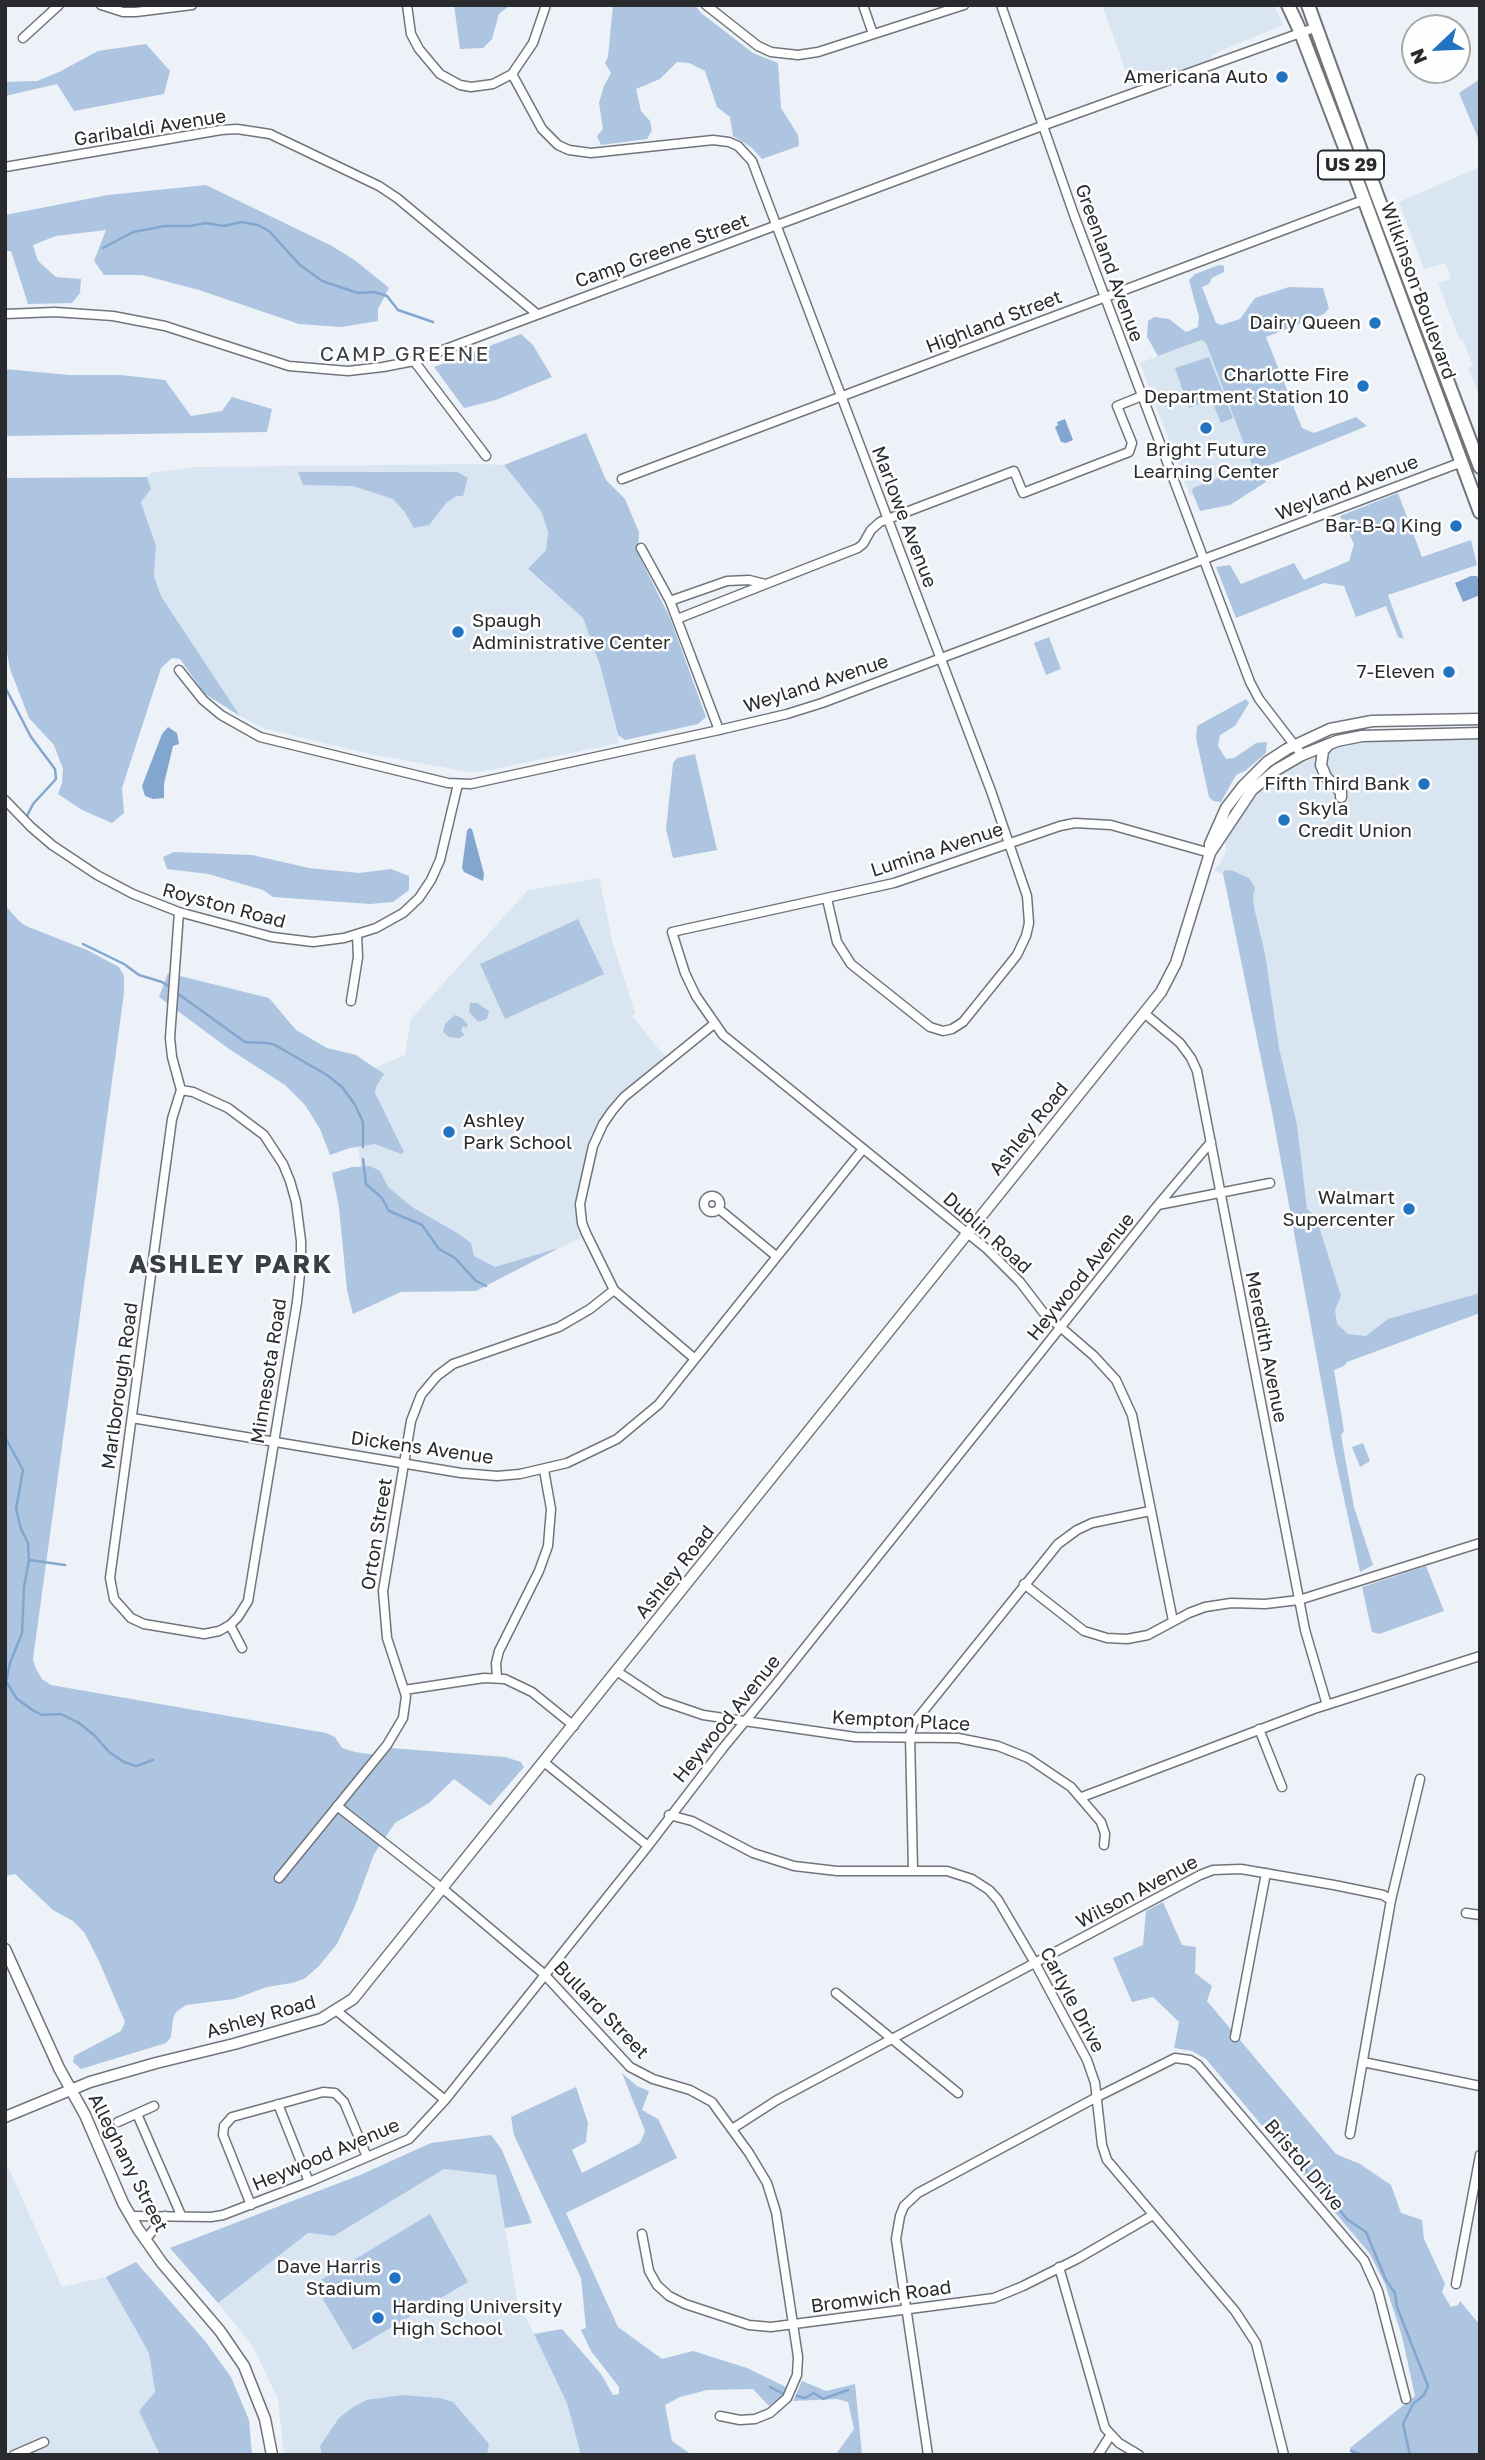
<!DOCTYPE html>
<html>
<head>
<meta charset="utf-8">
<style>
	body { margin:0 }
	#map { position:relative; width:1485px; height:2460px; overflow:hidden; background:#ecf2f8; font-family:"Golos Text",sans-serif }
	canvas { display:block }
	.frame { position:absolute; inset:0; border:7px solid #282a2d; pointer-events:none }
	.north { position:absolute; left:1401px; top:14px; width:70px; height:70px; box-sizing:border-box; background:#fefefe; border:2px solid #a8a9aa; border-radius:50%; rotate:247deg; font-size:19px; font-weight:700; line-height:28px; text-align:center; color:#282a2d }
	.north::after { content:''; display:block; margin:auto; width:24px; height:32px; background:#2273c1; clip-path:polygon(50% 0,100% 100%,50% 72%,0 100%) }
</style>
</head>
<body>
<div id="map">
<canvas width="1485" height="2460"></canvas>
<div class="frame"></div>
<div class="north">N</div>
</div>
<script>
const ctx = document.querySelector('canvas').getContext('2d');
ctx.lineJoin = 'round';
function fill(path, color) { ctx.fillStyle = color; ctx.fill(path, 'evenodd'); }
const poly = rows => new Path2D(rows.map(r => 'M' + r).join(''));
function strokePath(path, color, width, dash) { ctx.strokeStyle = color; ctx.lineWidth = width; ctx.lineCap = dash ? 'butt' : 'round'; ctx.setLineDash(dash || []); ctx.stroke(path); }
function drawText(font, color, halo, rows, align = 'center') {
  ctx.font = font + ' "Golos Text",sans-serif'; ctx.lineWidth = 5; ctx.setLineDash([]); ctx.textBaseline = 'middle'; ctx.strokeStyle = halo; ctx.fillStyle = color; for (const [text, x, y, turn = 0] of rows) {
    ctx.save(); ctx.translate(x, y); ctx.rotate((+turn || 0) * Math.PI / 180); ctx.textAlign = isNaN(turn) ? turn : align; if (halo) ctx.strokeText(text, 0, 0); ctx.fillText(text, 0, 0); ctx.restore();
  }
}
const built = poly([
	[1102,5,1274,5,1283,25,1223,50,1211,56,1211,59,1132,88],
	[1480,167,1480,397,1468,368,1473,366,1463,340,1460,340,1438,283,1451,279,1446,263,1424,269,1399,202],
	[1208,337,1258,470,1190,496,1140,363],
	[482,464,504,465,541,511,548,532,546,550,528,570,583,618,600,665,619,743,480,772,469,772,370,754,265,729,240,716,161,596,154,576,156,546,141,501,151,489,147,477,151,473,196,467],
	[1480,738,1480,1300,1317,1351,1273,1112,1236,929,1223,875,1213,870,1220,864,1226,851,1225,839,1244,808,1258,790,1289,766,1332,747,1350,743],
	[599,878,613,944,635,1013,632,1016,668,1060,623,1097,592,1141,579,1189,578,1206,585,1236,476,1287,374,1249,347,1079,405,1055,411,1019,528,890],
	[5,2160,62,2287,106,2277,149,2353,155,2393,157,2448,160,2455,5,2455],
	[444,2169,496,2175,517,2299,589,2447,615,2455,284,2455,278,2399,253,2347,218,2303,308,2233,334,2236]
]);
const green = poly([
	[454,5,524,5,509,6,499,14,492,39,483,48,460,49],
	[613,5,695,5,701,13,753,53,778,63,781,108,798,135,799,146,762,159,751,147,733,136,730,117,717,107,705,71,689,63,677,62,660,79,636,89,641,111,650,121,652,130,647,139,601,145,597,136,603,129,599,103,604,86,611,73,605,63,608,57],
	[146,44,170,71,164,94,74,111,57,84,5,96,5,82,37,81,59,72,98,51],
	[1480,79,1480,143,1459,93],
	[206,185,332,246,356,261,389,288,378,309,378,321,341,327,299,324,199,290,142,275,104,275,94,261,106,230,56,236,33,245,38,261,56,277,81,279,80,293,72,303,28,304,11,251,5,251,5,215,108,195],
	[1219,265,1224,266,1224,272,1212,278,1209,284,1202,287,1216,323,1221,325,1240,319,1255,298,1289,287,1323,288,1329,308,1324,314,1266,337,1302,428,1314,433,1356,417,1367,426,1263,468,1266,482,1230,505,1200,511,1192,492,1193,488,1252,465,1206,343,1202,340,1198,341,1158,356,1147,337,1148,321,1154,317,1169,319,1186,332,1198,327,1199,317,1189,280,1195,274],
	[521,334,533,345,552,377,496,400,464,408,434,367],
	[1209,357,1233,418,1221,423,1211,399,1189,408,1175,368],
	[5,369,69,375,121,375,165,380,191,416,222,411,232,397,272,409,267,432,5,436],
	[586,433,606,480,625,499,639,532,638,554,670,618,706,717,698,724,625,740,618,735,600,665,583,618,528,569,546,550,548,532,541,511,504,465],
	[298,472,457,472,468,478,463,496,457,496,447,502,429,525,414,528,404,511,393,499,353,486,303,485],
	[147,477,151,489,141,502,156,546,154,576,161,596,240,716,205,694,180,659,172,658,161,668,122,788,124,813,112,823,82,810,58,794,62,783,63,769,54,745,29,718,10,669,5,642,5,478],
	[1398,493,1422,557,1471,540,1477,565,1388,595,1404,639,1398,637,1386,606,1356,617,1344,586,1324,583,1236,618,1216,567,1230,565,1241,584,1294,563,1304,580,1349,561,1354,544,1340,516],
	[1049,637,1061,669,1046,675,1034,643],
	[1246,699,1249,703,1235,726,1220,735,1218,746,1226,759,1234,758,1256,743,1267,742,1266,753,1245,771,1236,775,1221,802,1213,801,1209,797,1196,738,1197,726],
	[695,754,717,850,673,858,666,829,673,763,677,758],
	[174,852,252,855,309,868,359,873,391,869,409,876,409,890,393,902,370,904,273,897,263,890,208,874,167,869,163,857],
	[1225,870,1233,871,1249,878,1255,888,1253,896,1254,907,1265,954,1279,1048,1297,1125,1307,1209,1316,1217,1341,1296,1335,1310,1337,1324,1348,1334,1366,1336,1388,1319,1480,1293,1480,1313,1347,1362,1344,1366,1334,1370,1344,1431,1341,1435,1354,1507,1373,1565,1360,1572,1335,1457,1272,1112,1223,873],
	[5,905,19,921,26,926,87,950,119,967,124,976,124,993,33,1659,36,1669,42,1679,51,1685,326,1733,335,1737,342,1748,355,1752,383,1756,391,1748,505,1757,521,1762,524,1767,490,1806,454,1779,429,1803,395,1823,374,1854,355,1906,337,1944,319,1966,304,1979,292,1983,267,1987,234,1999,186,2005,176,2012,173,2019,171,2037,166,2043,81,2069,73,2062,74,2056,121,2031,125,2022,99,1961,84,1932,73,1921,53,1910,15,1874,5,1876],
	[578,919,604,974,505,1019,480,964],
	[168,973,269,998,296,1030,327,1048,356,1055,384,1074,376,1087,375,1093,404,1152,401,1154,375,1144,350,1148,330,1155,320,1129,305,1105,285,1085,229,1049,159,997],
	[470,1003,477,1003,489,1011,487,1019,478,1022,469,1012],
	[455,1015,462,1018,468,1025,466,1028,463,1026,461,1031,465,1035,459,1038,449,1037,443,1032,445,1024],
	[370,1166,380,1171,388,1187,412,1207,459,1234,471,1243,474,1256,495,1267,559,1248,476,1291,401,1292,353,1314,347,1290,339,1207,332,1173,352,1167],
	[1363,1443,1370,1461,1360,1467,1352,1447],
	[1426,1566,1444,1611,1379,1634,1372,1632,1362,1587],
	[1163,1902,1182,1945,1196,1947,1195,1973,1212,1986,1207,2001,1336,2154,1360,2164,1391,2185,1401,2213,1422,2220,1424,2239,1445,2284,1442,2292,1451,2307,1458,2305,1460,2301,1480,2325,1480,2455,1353,2455,1350,2448,1415,2396,1402,2336,1385,2284,1370,2254,1206,2059,1192,2051,1174,2048,1179,2022,1153,1997,1132,2002,1113,1958,1143,1945,1146,1911],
	[622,2073,637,2086,649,2091,642,2110,658,2119,677,2158,566,2213,618,2327,662,2359,693,2351,747,2368,786,2387,783,2397,769,2406,753,2389,707,2390,680,2397,665,2405,672,2441,692,2455,581,2455,567,2403,534,2334,562,2329,601,2374,613,2395,619,2394,619,2387,591,2351,581,2330,586,2328,581,2278,514,2135,511,2117,576,2087,588,2123,586,2142,572,2150,582,2173,640,2143,645,2131],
	[491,2135,502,2150,532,2223,505,2228,496,2175,444,2169,334,2236,308,2233,218,2303,170,2248,360,2175,431,2143],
	[430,2214,468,2282,353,2350,314,2284],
	[136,2262,205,2341,231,2377,249,2420,252,2455,160,2455,139,2411,155,2392,149,2353,106,2277],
	[802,2381,826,2391,855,2384,862,2455,833,2455,837,2453,854,2429,848,2402,837,2399,793,2401],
	[403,2395,440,2398,453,2402,489,2444,487,2455,322,2455,320,2446,339,2418,352,2408,366,2400]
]);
const water = poly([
	[1065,419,1073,440,1066,443,1061,442,1055,427,1058,425,1057,422],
	[1471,576,1477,576,1480,583,1480,595,1463,602,1455,583],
	[168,727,177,733,179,744,173,746,164,784,164,798,153,799,145,796,142,786,162,734],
	[469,828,472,829,484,874,483,881,464,872,462,868,467,831]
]);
const stream = poly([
	[103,248,133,232,165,226,191,226,205,223,224,226,241,222,258,225,269,231,300,265,322,281,358,293,374,292,387,296,398,310,433,322],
	[5,687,31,737,55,769,56,779,33,804,26,818],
	[83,944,124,964,139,975,162,982,171,988],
	[177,993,245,1042,267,1043,275,1045,327,1075,342,1087,355,1105,363,1122,363,1147],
	[363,1159,366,1184,382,1198,389,1211,422,1225,439,1249,455,1258,476,1281,486,1286],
	[5,1437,23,1470,16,1509,21,1529,28,1543,29,1560,24,1587,22,1633,10,1663,5,1688],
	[29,1560,65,1565],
	[7,1683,17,1699,34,1711,42,1715,61,1714,79,1723,94,1735,109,1752,124,1762,136,1766,153,1760],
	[1292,2154,1348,2220,1366,2232,1386,2280,1395,2293,1397,2307,1428,2386,1424,2395,1413,2404,1403,2424,1410,2455],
	[770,2387,782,2393],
	[797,2396,805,2398,814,2393,823,2399,848,2390],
	[1351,2451,1362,2455]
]);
const minor = poly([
	[101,5,123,12,136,12,192,5],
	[407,5,411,34,419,49,440,74,460,85,471,87,493,84,512,74,533,43,546,5],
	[706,5,758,46,771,52,798,55,818,52,964,5],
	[863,5,873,34],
	[1001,5,1074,215,1250,682,1259,699,1302,755],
	[23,38,59,5],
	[512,74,542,129,558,145,569,150,591,153,713,140,729,142,738,146,752,161,991,791,1027,896,1029,923,1026,936,1017,955,963,1022,952,1029,943,1031,930,1027,851,964,837,942,827,899],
	[5,167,221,130,237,129,270,134,379,186,397,198,537,314],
	[5,314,55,312,113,316,165,326,289,366,348,371,383,367,414,361,483,335,1042,126,1314,28],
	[414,361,486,456],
	[622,479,1366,199],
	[641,548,670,601,719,730],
	[670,601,727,581,749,580,765,584],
	[677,619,858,548,863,544,871,530,880,522,1014,471,1023,493,1129,452,1132,443,1117,406,1142,396],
	[179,670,203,700,221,715,260,737,448,783,471,784,719,730,787,714,822,703,1462,462],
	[5,800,31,827,52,845,97,875,133,894,179,912,272,937,313,942,344,938,376,928,403,913,419,898,431,880,440,860,458,784],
	[179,912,170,1038,172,1057,181,1090,172,1119,110,1578,114,1599,131,1618,144,1624,204,1634,219,1631,230,1625,238,1617,248,1601,297,1302,301,1264,301,1241,296,1202,290,1181,283,1164,264,1135,228,1108,193,1092,181,1090],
	[351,1001,358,957,357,935],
	[1144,1013,1180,1043,1191,1058,1197,1071,1305,1630,1327,1705],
	'704 1204a8 8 0 1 1 16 0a8 8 0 1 1-16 0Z',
	[1158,1205,1211,1142],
	[719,1209,776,1256],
	[695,1359,614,1290,586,1233,582,1223,580,1204,593,1146,603,1124,612,1111,624,1097,714,1024],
	[132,1418,461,1473,497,1476,520,1474,567,1463,617,1439,659,1404,863,1149],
	[1024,1584,1084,1631,1107,1638,1127,1639,1148,1635,1189,1613,1205,1607,1231,1603,1265,1604,1299,1600,1480,1543],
	[1173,1621,1132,1415,1116,1380,1094,1356,1043,1312,1020,1282,987,1249,723,1035,696,996,685,973,672,932,894,883,1060,826,1075,823,1111,825,1210,853],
	[230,1625,242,1648],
	[618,1672,662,1701,703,1715,855,1737,958,1738,998,1746,1028,1758,1071,1787,1101,1822,1105,1834,1104,1845],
	[497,1677,496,1663,499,1651,539,1571,548,1546,551,1509,544,1470],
	[404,1690,484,1678,505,1679,532,1692,574,1726],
	[1259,1729,1282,1787],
	[545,1763,648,1846],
	[1082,1797,1314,1709,1480,1656],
	[337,1806,448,1893,544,1974,630,2067,653,2079,690,2090,712,2102,749,2153,767,2183,776,2212,798,2357,797,2375,787,2398,770,2413,755,2419,740,2420,720,2416],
	[669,1815,692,1821,753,1853,794,1866,837,1871,947,1871,972,1879,989,1890,998,1900,1035,1963,1087,2060,1095,2083,1102,2145,1107,2160,1235,2311,1256,2343,1284,2455],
	[913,1870,910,1735,913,1724,1058,1544,1077,1530,1092,1523,1150,1511],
	[279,1878,387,1745,403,1718,406,1696,387,1638,383,1591,411,1421,421,1395,437,1376,453,1364,559,1327,590,1309,614,1290],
	[1466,1913,1480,1915],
	[836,1993,958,2093],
	[337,2011,445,2100],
	[1235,2037,1266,1873],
	[1363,2062,1480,2086],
	[278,2104,309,2182],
	[137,2114,181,2215],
	[118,2122,154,2106],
	[732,2129,777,2100,1200,1875,1213,1870,1241,1869,1334,1885,1383,1895,1391,1900],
	[1350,2134,1391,1900,1420,1779],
	[251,2205,223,2135,224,2126,232,2117,323,2092,335,2093,344,2102,367,2157],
	[131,2216,211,2217,223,2215,309,2182,409,2139,445,2100,648,1846,723,1748,776,1684,1158,1205,1270,1183],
	[642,2234,649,2271,657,2285,669,2296,685,2304,749,2325,771,2327,994,2298,1023,2286,1077,2259,1153,2215],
	[145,2240,165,2216],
	[1059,2267,1105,2428,1119,2443,1139,2455],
	[1456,2284,1480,2155],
	[14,2455,44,2442],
	[928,2455,896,2239,900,2216,904,2206,918,2193,1097,2097,1175,2058,1190,2060,1198,2065,1364,2260,1378,2291,1406,2399],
	[1098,2455,1110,2436]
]);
const tertiary = poly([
	[1328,745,1323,751,1321,765,1326,777,1341,792,1341,797],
	[1210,853,1252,790,1276,770,1302,755,1337,741,1362,736,1480,733],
	[5,1949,59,2068,85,2115,123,2203,138,2229,162,2263,220,2331,244,2366,265,2419,272,2455],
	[5,2117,90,2082,156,2063,234,2044,321,2019,353,1999,1161,992,1176,963,1210,853,1210,844,1226,808,1243,786,1267,762,1287,749,1330,729,1372,721,1480,719]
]);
const primary = poly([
	[1288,5,1301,33,1345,148,1480,512],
	[1308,5,1377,195,1480,467]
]);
const markers = [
	[1282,77,7,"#2273c1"],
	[1375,323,7,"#2273c1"],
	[1363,386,7,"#2273c1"],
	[1206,428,7,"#2273c1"],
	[1456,526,7,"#2273c1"],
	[458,632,7,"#2273c1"],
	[1449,672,7,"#2273c1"],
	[1424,784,7,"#2273c1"],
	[1284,820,7,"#2273c1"],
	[449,1132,7,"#2273c1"],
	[1409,1209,7,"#2273c1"],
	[395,2278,7,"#2273c1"],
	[378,2318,7,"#2273c1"]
];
const shields = [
	[1351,165,66]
];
const shieldNames = [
	["US 29",1351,165]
];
const poiNames = [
	["Americana Auto",1268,77],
	["Dairy Queen",1361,323],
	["Charlotte Fire",1349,375],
	["Department Station 10",1349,397],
	["Bright Future",1206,450,"center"],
	["Learning Center",1206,472,"center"],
	["Bar-B-Q King",1442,526],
	["Spaugh",472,621,"left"],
	["Administrative Center",472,643,"left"],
	["7-Eleven",1435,672],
	["Fifth Third Bank",1410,784],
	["Skyla",1298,809,"left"],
	["Credit Union",1298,831,"left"],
	["Ashley",463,1121,"left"],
	["Park School",463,1143,"left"],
	["Walmart",1395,1198],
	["Supercenter",1395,1220],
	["Dave Harris",381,2267],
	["Stadium",381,2289],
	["Harding University",392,2307,"left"],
	["High School",392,2329,"left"]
];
const streetNames = [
	["Garibaldi Avenue",150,128,-9],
	["Camp Greene Street",662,251,-20],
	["Greenland Avenue",1109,263,70],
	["Wilkinson Boulevard",1418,291,70],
	["Highland Street",994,322,-21],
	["Weyland Avenue",1347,488,-21],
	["Marlowe Avenue",904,517,69],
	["Weyland Avenue",816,684,-18],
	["Lumina Avenue",937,850,-18],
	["Royston Road",224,906,15],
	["Ashley Road",1029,1129,-51],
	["Dublin Road",987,1233,42],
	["Heywood Avenue",1081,1277,-51],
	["Meredith Avenue",1266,1347,79],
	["Minnesota Road",269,1371,-81],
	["Marlborough Road",120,1386,-82],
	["Dickens Avenue",422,1448,8],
	["Orton Street",377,1534,-81],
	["Ashley Road",675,1572,-51],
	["Heywood Avenue",727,1719,-51],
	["Kempton Place",901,1721,3],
	["Wilson Avenue",1137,1892,-28],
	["Carlyle Drive",1072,2000,62],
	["Bullard Street",601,2010,46],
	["Ashley Road",261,2017,-16],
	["Heywood Avenue",326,2155,-23],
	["Alleghany Street",128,2163,63],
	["Bristol Drive",1304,2165,50],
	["Bromwich Road",881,2297,-8]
];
const neighbourhoodNames = [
	["CAMP GREENE",405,354]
];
const districtNames = [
	["ASHLEY PARK",231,1265]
];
fill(built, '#dae5f2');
fill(green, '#adc5e0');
fill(water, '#82a6cf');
strokePath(stream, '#82a6cf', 2.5);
strokePath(minor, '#70757b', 11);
strokePath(tertiary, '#70757b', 13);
strokePath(primary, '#70757b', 16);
strokePath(minor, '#fff', 8);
strokePath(tertiary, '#fff', 10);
strokePath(primary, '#fff', 12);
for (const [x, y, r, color] of markers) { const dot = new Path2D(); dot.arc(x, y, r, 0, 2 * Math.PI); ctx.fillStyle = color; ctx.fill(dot); strokePath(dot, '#fefefe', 2.5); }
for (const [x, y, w] of shields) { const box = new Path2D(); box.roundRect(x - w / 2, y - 14.5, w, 29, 5); ctx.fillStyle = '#fefefe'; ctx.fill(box); strokePath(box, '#282a2d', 2); }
drawText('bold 18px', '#282a2d', null, shieldNames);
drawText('19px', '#282a2d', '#fefefe', poiNames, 'right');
drawText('19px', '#282a2d', '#fefefe', streetNames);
ctx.letterSpacing = '2px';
drawText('21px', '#3a3f44', '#fefefe', neighbourhoodNames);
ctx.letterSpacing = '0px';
ctx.letterSpacing = '2px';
drawText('bold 26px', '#3a3f44', '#fefefe', districtNames);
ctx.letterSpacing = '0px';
</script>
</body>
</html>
